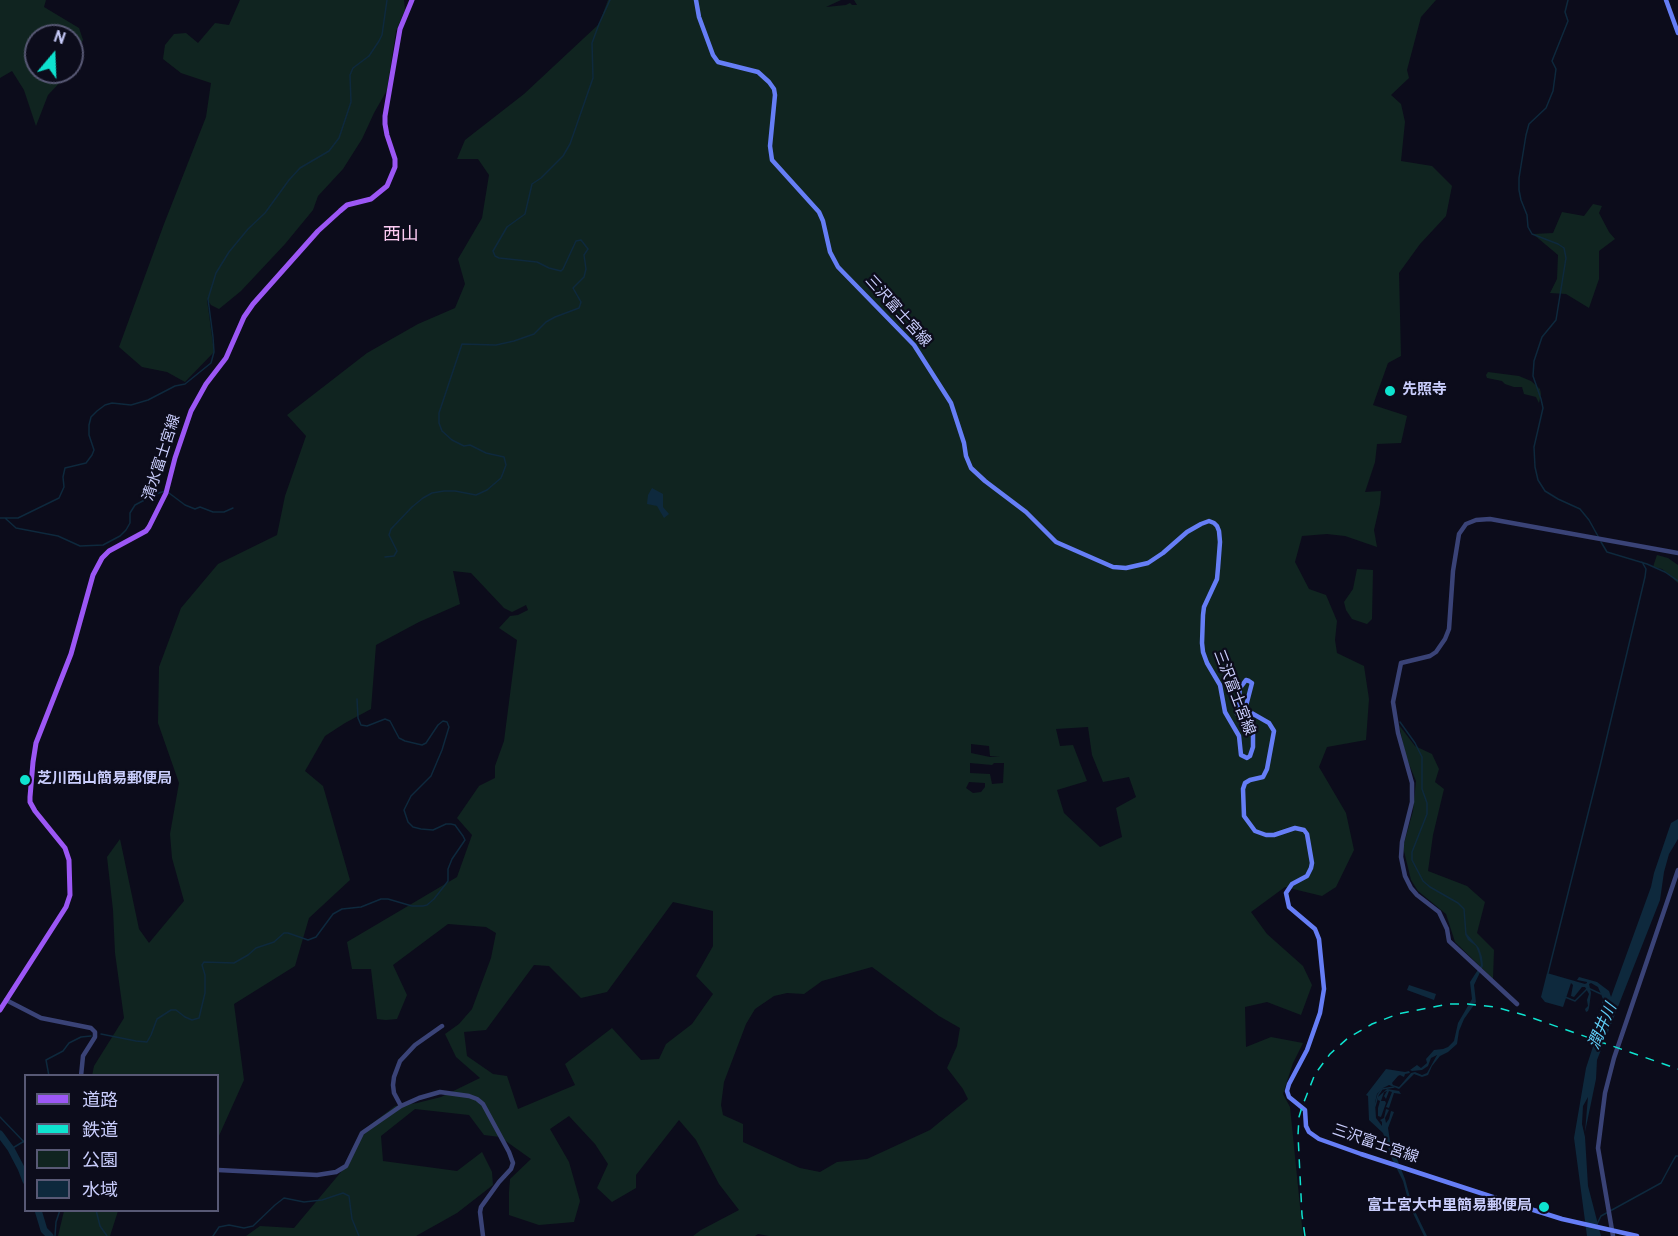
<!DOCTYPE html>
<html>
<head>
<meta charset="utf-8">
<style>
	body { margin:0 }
	#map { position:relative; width:1678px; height:1236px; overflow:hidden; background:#0c0c1b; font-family:Overpass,"Noto Sans JP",sans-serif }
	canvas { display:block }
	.legend { position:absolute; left:24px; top:1074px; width:195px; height:138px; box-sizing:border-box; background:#0c0c1b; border:2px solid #585975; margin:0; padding:8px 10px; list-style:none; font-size:18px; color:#c9cdfc }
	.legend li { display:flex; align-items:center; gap:12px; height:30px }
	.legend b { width:30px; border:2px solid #585975 }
	.north { position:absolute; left:24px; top:24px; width:60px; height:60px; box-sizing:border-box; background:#0c0c1b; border:2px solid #585975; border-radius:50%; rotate:19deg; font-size:16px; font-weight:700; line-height:24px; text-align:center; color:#c9cdfc }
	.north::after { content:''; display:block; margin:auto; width:21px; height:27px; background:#0ee3cf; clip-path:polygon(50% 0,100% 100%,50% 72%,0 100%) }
</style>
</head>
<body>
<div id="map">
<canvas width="1678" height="1236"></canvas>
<ul class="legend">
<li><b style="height:8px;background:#9c57f5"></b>道路</li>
<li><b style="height:8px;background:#0ee3cf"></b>鉄道</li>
<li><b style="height:16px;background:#102420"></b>公園</li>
<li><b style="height:16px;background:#0e293d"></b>水域</li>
</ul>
<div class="north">N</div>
</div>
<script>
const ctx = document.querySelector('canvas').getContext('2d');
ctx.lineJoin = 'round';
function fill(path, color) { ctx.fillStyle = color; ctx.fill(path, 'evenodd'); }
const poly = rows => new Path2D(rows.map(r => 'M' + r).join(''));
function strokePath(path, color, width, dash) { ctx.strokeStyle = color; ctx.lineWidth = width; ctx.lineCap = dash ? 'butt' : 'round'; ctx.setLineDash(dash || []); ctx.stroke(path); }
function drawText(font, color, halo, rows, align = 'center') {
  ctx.font = font + ' Overpass,"Noto Sans JP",sans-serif'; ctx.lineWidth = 4.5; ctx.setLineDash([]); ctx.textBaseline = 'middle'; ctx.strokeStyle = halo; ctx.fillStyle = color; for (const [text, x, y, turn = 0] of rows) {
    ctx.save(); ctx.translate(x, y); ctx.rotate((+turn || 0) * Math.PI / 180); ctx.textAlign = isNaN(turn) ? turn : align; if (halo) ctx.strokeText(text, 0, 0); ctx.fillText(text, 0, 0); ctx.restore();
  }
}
const green = poly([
	[0,0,46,0,44,7,79,28,83,40,72,58,72,36,36,36,36,72,67,72,66,76,48,95,36,126,24,90,12,71,0,78],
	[240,0,404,0,405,10,396,31,387,90,374,113,362,139,343,169,318,196,313,210,285,244,241,291,219,309,211,305,207,299,214,352,185,382,167,372,142,367,119,347,164,224,206,117,211,83,181,73,163,59,165,45,174,34,186,33,198,43,215,23,229,25],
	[608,0,841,0,826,7,846,5,850,3,852,5,857,5,854,0,1436,0,1421,17,1407,70,1409,78,1391,95,1401,104,1405,122,1401,161,1432,166,1452,186,1446,216,1420,244,1399,273,1401,356,1388,363,1373,405,1407,416,1401,443,1377,444,1375,462,1365,492,1381,491,1380,504,1374,530,1377,547,1345,536,1327,534,1302,536,1295,562,1309,589,1326,595,1337,621,1335,640,1337,653,1364,666,1369,699,1366,740,1327,747,1319,767,1346,813,1354,850,1336,887,1322,896,1285,887,1251,912,1267,934,1303,966,1312,985,1301,1015,1267,1002,1245,1007,1246,1047,1271,1037,1303,1043,1293,1063,1283,1094,1290,1107,1303,1236,769,1236,758,1234,755,1236,693,1236,701,1230,739,1210,719,1184,696,1140,679,1120,636,1175,636,1188,612,1202,597,1188,608,1164,595,1144,569,1116,550,1129,569,1162,580,1201,574,1222,539,1225,509,1215,509,1192,510,1179,531,1159,500,1137,484,1135,469,1115,415,1109,381,1136,383,1161,457,1171,482,1152,492,1172,493,1185,457,1213,416,1236,246,1236,260,1226,294,1228,341,1172,366,1128,395,1106,417,1103,441,1097,480,1078,456,1057,445,1034,459,1024,472,1009,491,958,496,933,486,927,448,924,393,965,407,995,397,1019,386,1020,377,1019,371,969,352,969,347,942,457,877,472,835,457,818,479,786,495,778,495,766,504,741,517,640,499,628,510,616,518,615,528,610,526,605,512,612,504,608,471,573,453,571,460,604,419,622,376,645,371,709,345,723,325,736,305,771,323,786,350,880,309,918,295,966,234,1004,244,1080,218,1138,218,1076,92,1076,94,1066,124,1018,115,953,113,910,107,857,120,839,139,929,149,943,184,901,172,858,170,834,179,783,158,723,159,667,181,608,218,564,277,535,285,496,306,436,287,415,367,353,418,324,455,308,465,284,458,259,482,218,489,175,478,159,457,159,465,140,524,94,599,24],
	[1088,727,1092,755,1103,782,1129,777,1136,797,1116,808,1122,837,1100,847,1064,813,1057,790,1087,781,1073,745,1060,746,1056,729],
	[971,744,989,746,990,756,1000,757,990,757,971,753],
	[970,763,992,765,994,763,1004,763,1003,783,992,784,990,774,970,773],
	[969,782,985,783,985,787,981,792,973,793,966,788],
	[673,902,713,911,713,946,696,976,713,994,692,1024,666,1044,659,1059,641,1060,612,1028,565,1064,575,1085,518,1109,507,1076,493,1074,467,1056,464,1032,486,1030,534,965,549,966,581,998,607,992],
	[872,967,939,1016,960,1028,957,1046,947,1068,963,1089,968,1099,930,1130,867,1159,837,1162,820,1172,800,1168,743,1142,743,1124,723,1115,721,1105,724,1082,746,1024,755,1009,774,996,787,993,804,994,822,981],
	[1593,204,1602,206,1599,213,1609,232,1615,239,1599,251,1599,279,1589,308,1566,294,1550,293,1557,279,1558,255,1533,234,1553,233,1562,212,1584,216],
	[1488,372,1519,376,1531,381,1540,389,1541,394,1539,403,1536,397,1524,394,1522,387,1514,387,1505,384,1502,381,1487,378,1486,375],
	[1657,555,1668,558,1678,565,1678,583,1662,569,1653,567],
	[1357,569,1373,570,1372,619,1367,624,1352,619,1346,610,1344,602,1353,589],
	[1399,725,1415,746,1432,754,1439,769,1435,782,1444,789,1433,835,1428,871,1467,886,1485,902,1477,933,1494,950,1493,979,1455,942,1446,914,1418,891,1411,880,1403,847,1413,811,1416,781,1406,757],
	[64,1211,64,1210,118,1211,110,1236,58,1236]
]);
const water = poly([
	[652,488,663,494,663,507,669,514,664,518,657,506,647,504,648,495],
	[1678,819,1678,839,1669,854,1664,872,1660,900,1597,1060,1596,1079,1585,1132,1588,1097,1583,1106,1582,1124,1585,1137,1588,1186,1601,1236,1587,1236,1574,1138,1586,1068,1600,1025,1598,1021,1603,999,1598,987,1591,983,1589,984,1591,993,1589,1008,1588,1011,1586,1012,1585,1009,1588,1006,1587,1000,1589,994,1585,987,1582,987,1574,997,1571,996,1573,985,1571,983,1563,1007,1545,1002,1541,997,1547,973,1585,984,1587,983,1587,982,1577,980,1579,977,1597,982,1609,991,1611,997,1651,887,1654,873,1671,823],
	[1466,933,1479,948,1482,957,1483,966,1474,985,1476,1002,1464,1019,1459,1031,1457,1044,1448,1052,1440,1056,1432,1066,1428,1075,1422,1077,1414,1074,1399,1089,1389,1085,1383,1088,1377,1094,1375,1103,1376,1118,1382,1126,1382,1122,1380,1120,1384,1118,1386,1109,1389,1110,1385,1118,1386,1123,1389,1119,1391,1111,1394,1112,1388,1128,1390,1141,1405,1179,1412,1205,1427,1236,1424,1236,1410,1207,1403,1181,1392,1159,1383,1133,1369,1120,1368,1096,1366,1095,1386,1069,1405,1072,1409,1071,1410,1073,1405,1074,1404,1077,1400,1075,1398,1076,1392,1083,1393,1085,1399,1087,1411,1073,1415,1072,1422,1075,1427,1073,1437,1055,1431,1058,1428,1066,1422,1070,1412,1071,1410,1070,1417,1065,1421,1068,1427,1063,1426,1059,1434,1050,1443,1049,1448,1047,1454,1041,1458,1023,1472,999,1470,982,1481,965,1479,954,1476,946,1468,940,1466,936],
	[1409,985,1436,994,1434,1000,1407,990],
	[1387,1089,1399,1091,1401,1094,1394,1093,1389,1108,1386,1107,1392,1092,1389,1091,1386,1099,1384,1096,1387,1091,1384,1092,1381,1101,1385,1101,1386,1103,1381,1117,1378,1116,1378,1108,1380,1101,1378,1100,1378,1097]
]);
const stream = poly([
	[1568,0,1565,12,1568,21,1552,61,1556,69,1553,91,1546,108,1529,124,1526,135,1519,178,1519,190,1521,200,1527,215,1528,227,1532,234,1558,244,1564,248,1566,258,1556,320,1542,337,1534,361,1533,376,1541,399,1543,408,1534,447,1535,467,1538,480,1545,491,1558,499,1580,509,1589,520,1599,538],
	[169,493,185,505,195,509,200,507,213,512,224,512,233,508],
	[0,518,18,518,59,498,64,487,63,477,65,468,86,463,92,455,94,450,89,435,89,425,91,417,97,411,105,405,112,403,131,405,148,400,175,386,185,384,211,363,214,352,213,337,208,299,216,273,229,252,248,229,265,213,289,180,300,168,329,151,339,138,351,102,350,75,353,68,369,56,379,41,382,35,387,0],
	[5,518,16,528,58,536,80,546,103,545,120,536,126,530,130,523,130,513,135,505,156,494,165,491],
	[1601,542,1607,552,1647,564,1665,572,1678,581],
	[385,557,394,556,397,551,389,535,391,529,412,507,423,498,432,493,444,491,455,491,476,495,487,490,501,478,503,473,506,465,504,457,486,453,470,445,464,446,452,440,442,431,439,423,439,413,462,344,496,345,514,341,534,334,546,322,555,317,579,308,581,302,573,288,584,277,586,269,584,255,588,249,581,240,576,241,563,269,561,271,549,268,537,262,499,258,495,256,493,251,507,227,525,214,532,184,541,178,563,156,570,144,593,78,592,43,599,24,610,0],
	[1400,722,1415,743,1422,757,1422,789,1427,803,1427,814,1412,852,1412,860,1423,881,1430,887,1458,903,1464,909,1466,935],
	[1548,973,1600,766,1645,577,1646,569,1642,562],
	[1565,997,1575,1001,1588,988,1601,994],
	[101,1034,136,1041,147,1042,151,1035,157,1019,171,1010,176,1010,185,1017,192,1020,199,1018,205,993,205,975,202,965,204,962,234,963,248,955,256,948,274,942,284,933,288,933,308,940,316,937,333,914,342,909,361,907,381,899,388,899,412,906,423,906,427,905,434,899,445,885,448,881,448,869,452,859,465,840,463,836,455,825,451,824,446,824,433,830,421,829,413,827,408,822,404,810,411,796,431,776,442,750,449,727,447,722,443,721,438,725,426,743,422,745,405,741,399,738,390,721,385,719,367,726,361,725,358,718,357,699],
	[49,1076,46,1060,63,1051,69,1043,81,1037,91,1036],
	[1375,1106,1378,1095,1382,1089,1394,1087],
	[0,1117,26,1144],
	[11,1149,26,1140],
	[96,1210,100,1226,107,1236],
	[1597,1224,1601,1216,1661,1183,1674,1159,1676,1156,1678,1156],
	[55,1236,56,1222,60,1210],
	[213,1236,219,1227,229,1225,244,1228,253,1226,275,1205,284,1198,304,1202,322,1200,343,1193,349,1196,352,1219,359,1236]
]);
const river = poly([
	[0,1134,11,1149,21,1168,26,1181],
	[38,1210,44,1230,50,1236]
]);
const tertiary = poly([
	[6,1000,41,1018,91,1028,95,1032,95,1037,83,1056,81,1076],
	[1517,1004,1449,941,1447,929,1439,912,1417,895,1411,888,1405,876,1401,857,1402,842,1412,802,1412,783,1398,733,1393,702,1401,663,1430,656,1436,652,1445,639,1449,629,1453,571,1459,534,1466,524,1476,520,1490,519,1678,553],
	[401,1106,394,1093,393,1085,394,1077,400,1061,415,1045,442,1026],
	[218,1170,317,1175,336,1172,346,1166,362,1133,401,1106,419,1098,440,1092,469,1096,477,1099,483,1104,509,1152,513,1163,511,1169,499,1182,481,1207,480,1212,483,1236],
	[1613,1236,1598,1148,1605,1093,1614,1058,1678,870]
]);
const secondary = poly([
	[696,0,699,17,713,55,718,62,758,72,769,82,774,89,775,95,770,146,772,160,819,212,823,221,830,252,838,267,914,345,951,403,964,443,966,456,971,468,985,481,1026,512,1056,542,1113,567,1126,568,1148,563,1163,553,1187,532,1201,524,1209,521,1214,523,1217,526,1219,531,1220,542,1218,568,1217,579,1204,607,1203,615,1202,643,1203,652,1207,663,1220,685,1225,712,1239,736,1241,755,1247,758,1250,756,1253,747,1253,734,1250,727,1237,714,1240,688,1246,680,1249,681,1252,683,1246,706,1248,711,1269,723,1274,731,1267,769,1263,777,1250,780,1245,783,1243,789,1244,816,1255,831,1266,835,1274,835,1295,828,1304,830,1307,834,1312,863,1311,868,1307,876,1292,884,1286,893,1289,907,1315,929,1319,939,1324,989,1320,1013,1307,1050,1289,1084,1287,1091,1289,1097,1305,1110,1306,1126,1309,1132,1319,1139,1361,1154,1508,1202,1562,1219,1637,1236],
	[1666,0,1678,33]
]);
const primary = poly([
	[0,1010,66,907,70,895,69,860,65,848,35,811,30,802,30,797,33,762,36,743,71,654,93,575,102,558,109,551,146,531,149,527,166,493,175,458,191,411,206,384,226,358,244,317,253,304,318,231,340,211,347,205,371,199,387,186,395,167,395,159,387,135,385,124,385,116,400,29,412,0]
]);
const rail = poly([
	[1305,1236,1302,1215,1298,1135,1299,1117,1302,1107,1315,1074,1330,1054,1348,1038,1372,1024,1398,1014,1448,1004,1468,1004,1495,1007,1524,1015,1678,1069]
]);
const markers = [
	[1390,391,6,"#0ee3cf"],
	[25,780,6,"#0ee3cf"],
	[1544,1207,6,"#0ee3cf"]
];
const streetNames = [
	["三沢富士宮線",897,312,48],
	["清水富士宮線",163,458,-72],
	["三沢富士宮線",1233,693,69],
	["三沢富士宮線",1375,1145,19]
];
const poiNames = [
	["先照寺",1402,391],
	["芝川西山簡易郵便局",37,780],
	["富士宮大中里簡易郵便局",1532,1207,"right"]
];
const waterNames = [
	["潤井川",1604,1027,-67]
];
const quarterNames = [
	["西山",401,236]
];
fill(green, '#102420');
fill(water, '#0e293d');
strokePath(stream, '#0e293d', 1.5);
strokePath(river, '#0e293d', 7);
strokePath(tertiary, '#3a4377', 4.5);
strokePath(secondary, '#667ef6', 4.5);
strokePath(primary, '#9c57f5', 5);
strokePath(rail, '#0ee3cf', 1.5, [9, 8]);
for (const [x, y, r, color] of markers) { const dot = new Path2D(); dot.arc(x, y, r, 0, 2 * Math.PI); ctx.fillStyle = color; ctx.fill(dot); strokePath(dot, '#0c0c1b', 2); }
drawText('15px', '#c9cdfc', '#0c0c1b', streetNames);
drawText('bold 15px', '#c9cdfc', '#0c0c1b', poiNames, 'left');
drawText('italic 16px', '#5eccf5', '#0c0c1b', waterNames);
drawText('18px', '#fccbf3', '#0c0c1b', quarterNames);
</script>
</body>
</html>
